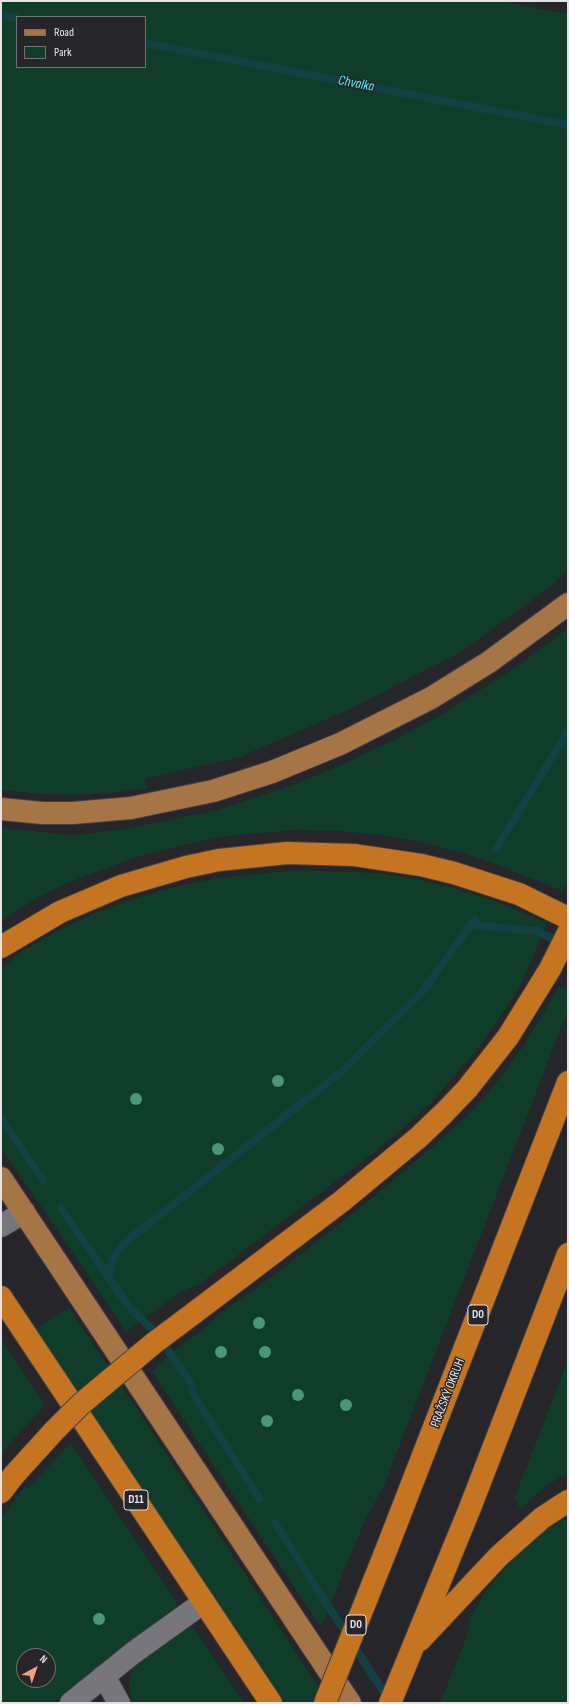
<!DOCTYPE html>
<html>
<head>
<meta charset="utf-8">
<style>
	body { margin:0 }
	#map { position:relative; width:569px; height:1704px; overflow:hidden; background:#25252a; font-family:"Sofia Sans Condensed",sans-serif }
	canvas { display:block }
	.frame { position:absolute; inset:0; border:2px solid #e4e4e7; pointer-events:none }
	.legend { position:absolute; left:16px; top:16px; width:130px; height:52px; box-sizing:border-box; background:#25252a; border:1px solid #717176; margin:0; padding:5px 7px; list-style:none; font-size:12px; color:#e4e4e7 }
	.legend li { display:flex; align-items:center; gap:8px; height:20px }
	.legend b { width:20px; border:1px solid #717176 }
	.north { position:absolute; left:16px; top:1648px; width:40px; height:40px; box-sizing:border-box; background:#25252a; border:1px solid #717176; border-radius:50%; rotate:40deg; font-size:11px; font-weight:700; line-height:16px; text-align:center; color:#e4e4e7 }
	.north::after { content:''; display:block; margin:auto; width:14px; height:18px; background:#f1a17c; clip-path:polygon(50% 0,100% 100%,50% 72%,0 100%) }
</style>
</head>
<body>
<div id="map">
<canvas width="569" height="1704"></canvas>
<div class="frame"></div>
<ul class="legend">
<li><b style="height:5px;background:#a57545"></b>Road</li>
<li><b style="height:11px;background:#0f3d2a"></b>Park</li>
</ul>
<div class="north">N</div>
</div>
<script>
const ctx = document.querySelector('canvas').getContext('2d');
ctx.lineJoin = 'round';
function fill(path, color) { ctx.fillStyle = color; ctx.fill(path, 'evenodd'); }
const poly = rows => new Path2D(rows.map(r => 'M' + r).join(''));
function strokePath(path, color, width, dash) { ctx.strokeStyle = color; ctx.lineWidth = width; ctx.lineCap = dash ? 'butt' : 'round'; ctx.setLineDash(dash || []); ctx.stroke(path); }
function drawText(font, color, halo, rows, align = 'center') {
  ctx.font = font + ' "Sofia Sans Condensed",sans-serif'; ctx.lineWidth = 3; ctx.setLineDash([]); ctx.textBaseline = 'middle'; ctx.strokeStyle = halo; ctx.fillStyle = color; for (const [text, x, y, turn = 0] of rows) {
    ctx.save(); ctx.translate(x, y); ctx.rotate((+turn || 0) * Math.PI / 180); ctx.textAlign = isNaN(turn) ? turn : align; if (halo) ctx.strokeText(text, 0, 0); ctx.fillText(text, 0, 0); ctx.restore();
  }
}
const green = poly([
	[1,1,497,1,568,14,568,570,549,588,461,652,348,710,240,757,144,779,148,788,113,793,78,795,42,794,1,790],
	[17,17,145,17,145,67,17,67],
	[568,628,568,879,563,891,503,867,463,853,421,842,379,835,337,831,294,830,219,837,146,854,77,879,44,894,1,921,1,828,73,835,125,829,217,810,295,784,346,763,396,739,445,713,523,662],
	[297,870,377,873,416,879,458,889,498,902,547,923,519,989,480,1046,431,1103,374,1153,201,1283,179,1293,126,1332,1,1147,1,970,17,954,56,932,95,913,136,898,178,886,218,878],
	[559,987,568,990,568,1010,383,1488,366,1518,321,1627,152,1372,166,1357,205,1328,214,1318,281,1270,367,1202,451,1131,476,1107,500,1078,523,1047],
	[69,1308,134,1404,329,1703,285,1703,36,1329],
	[1,1339,45,1405,1,1453],
	[568,1360,568,1473,546,1486,520,1509,515,1497],
	[71,1443,176,1601,175,1612,53,1703,1,1703,1,1518,25,1486,28,1488],
	[24,1656,48,1656,48,1680,24,1680],
	[568,1517,568,1703,440,1703,467,1636,470,1619,486,1591,521,1550,542,1532],
	[187,1625,194,1628,244,1703,134,1702,130,1693,129,1682,131,1672,135,1665]
]);
const stream = poly([
	[1,15,17,18],
	[145,43,568,125],
	[496,849,568,731],
	[471,925,536,931,562,943],
	[1,1118,43,1180],
	[61,1208,120,1294,131,1309,154,1331,177,1363,189,1380,194,1395,202,1408,259,1498],
	[108,1277,112,1260,123,1244,341,1072,423,991,475,919],
	[275,1523,388,1699]
]);
const minor = poly([
	[1,1226,24,1212],
	[104,1676,119,1703],
	[71,1703,133,1653,204,1602]
]);
const major = poly([
	[1,809,42,813,73,813,131,808,213,791,272,772,340,744,431,698,489,662,568,604],
	[1,1178,350,1703]
]);
const highway = poly([
	[1,947,60,912,121,886,186,867,219,860,287,853,354,855,421,865,454,873,519,894,568,918],
	[1,1297,271,1703],
	[194,1313,342,1201,419,1137,444,1113,467,1089,508,1037,550,969,568,933],
	[1,1492,14,1475],
	[387,1548,568,1082],
	[420,1640,499,1556,542,1518,568,1501],
	[390,1703,470,1508,568,1254]
]);
const highwayBridge = poly([
	[14,1475,54,1431,81,1404,154,1343,194,1313],
	[325,1703,387,1548]
]);
const trees = [
	[278,1081],
	[136,1099],
	[218,1149],
	[259,1323],
	[221,1352],
	[265,1352],
	[298,1395],
	[346,1405],
	[267,1421],
	[99,1619]
];
const shields = [
	[478,1315,20],
	[136,1500,24],
	[356,1625,20]
];
const shieldNames = [
	["D0",478,1315],
	["D11",136,1500],
	["D0",356,1625]
];
const streetNames = [
	["PRAŽSKÝ OKRUH",448,1393,-69]
];
const waterNames = [
	["Chvalka",356,84,11]
];
fill(green, '#0f3d2a');
strokePath(stream, '#124043', 8);
strokePath(minor, '#424146', 24);
strokePath(major, '#424146', 24);
strokePath(highway, '#424146', 24);
strokePath(minor, '#76767c', 22);
strokePath(major, '#a57545', 22);
strokePath(highway, '#c57421', 22);
strokePath(highwayBridge, '#424146', 24, []);
strokePath(highwayBridge, '#c57421', 22);
ctx.fillStyle = '#499778';
for (const [x, y] of trees) { ctx.beginPath(); ctx.arc(x, y, 6, 0, 2 * Math.PI); ctx.fill(); }
for (const [x, y, w] of shields) { const box = new Path2D(); box.roundRect(x - w / 2, y - 10, w, 20, 3); ctx.fillStyle = '#25252a'; ctx.fill(box); strokePath(box, '#e4e4e7', 1); }
drawText('bold 12px', '#e4e4e7', null, shieldNames);
drawText('13px', '#e4e4e7', '#25252a', streetNames);
drawText('italic 14px', '#5debf6', '#25252a', waterNames);
</script>
</body>
</html>
